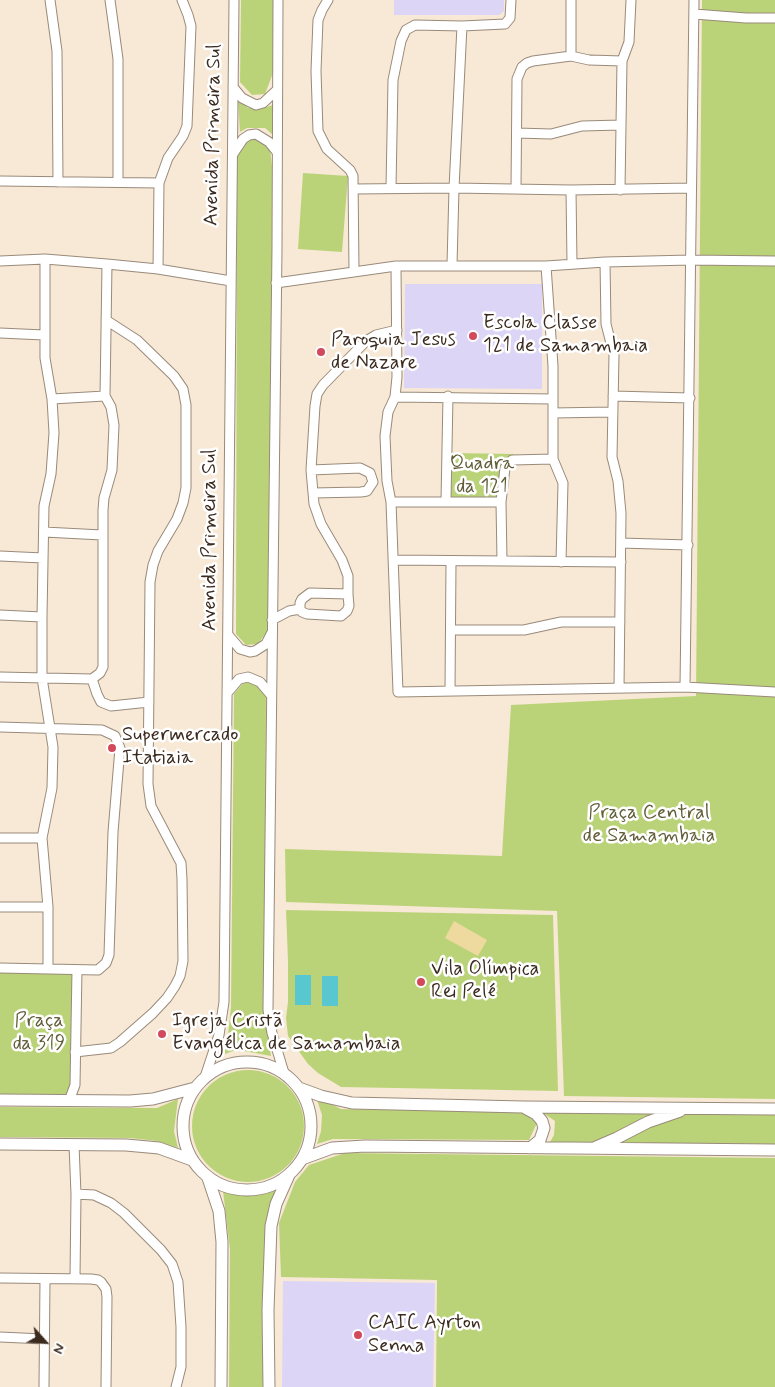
<!DOCTYPE html>
<html>
<head>
<meta charset="utf-8">
<style>
	body { margin:0 }
	#map { position:relative; width:775px; height:1387px; overflow:hidden; background:#f7e9d6; font-family:Mynerve,sans-serif }
	canvas { display:block }
	.north { position:absolute; left:20px; top:1317px; width:50px; height:50px; -webkit-text-stroke:4px #fff; paint-order:stroke; rotate:116deg; font-size:14px; font-weight:700; line-height:20px; text-align:center; color:#3b2a1e }
	.north::after { content:''; display:block; margin:auto; width:18px; height:22px; background:#3b2a1e; clip-path:polygon(50% 0,100% 100%,50% 72%,0 100%) }
</style>
</head>
<body>
<div id="map">
<canvas width="775" height="1387"></canvas>
<div class="north">N</div>
</div>
<script>
const ctx = document.querySelector('canvas').getContext('2d');
ctx.lineJoin = 'round';
function fill(path, color) { ctx.fillStyle = color; ctx.fill(path, 'evenodd'); }
const poly = rows => new Path2D(rows.map(r => 'M' + r).join(''));
function strokePath(path, color, width, dash) { ctx.strokeStyle = color; ctx.lineWidth = width; ctx.lineCap = dash ? 'butt' : 'round'; ctx.setLineDash(dash || []); ctx.stroke(path); }
function drawText(font, color, halo, rows, align = 'center') {
  ctx.font = font + ' Mynerve,sans-serif'; ctx.lineWidth = 5; ctx.setLineDash([]); ctx.textBaseline = 'middle'; ctx.strokeStyle = halo; ctx.fillStyle = color; for (const [text, x, y, turn = 0] of rows) {
    ctx.save(); ctx.translate(x, y); ctx.rotate((+turn || 0) * Math.PI / 180); ctx.textAlign = isNaN(turn) ? turn : align; if (halo) ctx.strokeText(text, 0, 0); ctx.fillText(text, 0, 0); ctx.restore();
  }
}
const built = poly([
	[394,0,504,0,504,11,499,15,394,15],
	[405,284,542,284,542,389,404,388],
	[283,1281,435,1283,433,1387,282,1387]
]);
const green = poly([
	[241,0,274,0,273,73,265,94,252,95,240,82],
	[702,0,775,0,775,1099,564,1096,557,911,286,902,285,849,502,856,511,705,696,696],
	[238,99,248,108,267,107,275,104,273,135,265,128,247,128,240,132],
	[261,139,270,148,273,176,269,629,258,644,246,645,236,634,237,156,248,140],
	[303,173,348,176,342,252,298,249],
	[452,453,514,454,505,469,504,499,451,497],
	[245,681,260,681,266,692,265,1013,271,1056,244,1051,233,1051,220,1056,228,1035,231,1007,234,694],
	[286,910,553,915,558,1091,341,1087,318,1073,308,1064,288,1036,286,1018,288,1002,288,961],
	[0,969,80,970,77,1097,0,1096],
	'192 1126a56 56 0 1 1 112 0a56 56 0 1 1-112 0Z',
	[316,1097,341,1109,522,1112,537,1123,529,1140,333,1139,317,1144,321,1131,322,1115],
	[178,1099,174,1131,178,1148,157,1141,130,1138,0,1137,0,1107,157,1108],
	[543,1113,775,1115,775,1144,550,1142,554,1135,555,1121],
	[345,1153,775,1158,775,1387,436,1387,437,1280,281,1277,279,1223,295,1182,309,1165],
	[276,1189,266,1223,265,1387,229,1387,230,1249,223,1191,252,1196]
]);
const sand = poly([
	[454,921,487,940,478,956,445,938]
]);
const water = poly([
	[295,975,311,975,311,1005,295,1005],
	[322,976,338,976,338,1006,322,1006]
]);
const minor = poly([
	[50,0,57,51,58,182],
	[110,0,118,59,118,182],
	[278,0,277,248,268,1010,272,1033,284,1073],
	[328,0,322,10,318,20,316,71,318,131,327,149,350,170,353,176,354,271],
	[694,14,746,18,775,18],
	[571,56,571,0],
	[233,87,242,98,256,105,263,103,277,90],
	[517,133,551,134,582,126,621,125],
	[233,154,243,139,249,135,256,134,269,142,277,152],
	[0,181,159,183],
	[391,188,393,80,401,41,406,30,415,25,462,26,505,24,510,18,511,0],
	[354,189,454,188,571,190,691,188],
	[516,189,517,79,522,67,527,63,533,61,571,56,589,60,622,61],
	[571,190,572,264],
	[620,190,622,61,629,42,631,0],
	[45,259,45,358,52,399,54,433,51,474,44,506,42,617,42,678,53,747,52,788,42,838,48,907,48,969],
	[0,261,45,259,107,264,158,269,231,281],
	[605,262,606,324,614,355,612,457,618,481,621,513,619,688],
	[452,265,454,188,462,26],
	[396,266,397,377,395,397,388,412,385,436,387,481,391,502,398,692,685,687,775,692],
	[546,266,553,366,553,459,563,483,561,562],
	[158,269,159,183,168,158,183,136,187,126,191,26,188,15,182,0],
	[276,283,396,266,546,266,605,262,691,260,775,261],
	[0,333,44,335],
	[613,396,690,398],
	[395,397,553,399],
	[52,399,105,396],
	[553,413,612,412],
	[311,470,360,468,370,473,373,482,367,491,361,492,313,493],
	[446,501,448,396],
	[391,502,501,502],
	[44,532,102,535],
	[621,543,688,545],
	[0,556,43,558],
	[393,560,621,562],
	[502,561,501,502,505,468,512,460,553,459],
	[348,594,310,593,302,599,300,603,300,609,302,612,307,614,341,616,347,611,349,606,348,594,348,576,342,560,321,524,314,504,311,470,315,406,317,394,323,385,366,341,376,335,397,330],
	[0,615,42,617],
	[272,620,289,611,300,609],
	[451,630,524,630,561,622,620,622],
	[229,636,240,649,250,652,255,651,266,644,271,634],
	[0,677,92,679,100,673,103,667,103,510,104,498,112,470,114,425,111,407,105,396,107,264],
	[92,679,97,694,101,702,111,706,149,702],
	[685,687,694,0],
	[450,691,451,562],
	[228,692,239,679,248,677,260,682,271,695],
	[0,727,102,730,115,736,120,748,113,832,109,955,106,963,98,970,0,968],
	[0,838,42,838],
	[0,907,48,907],
	[75,1052,111,1048,120,1042,153,1013,167,998,175,986,180,976,183,961,182,879,181,863,151,806,148,784,150,582,153,565,158,551,177,519,183,503,186,488,186,405,183,389,174,376,137,340,106,320],
	[205,1077,219,1035,224,1002,234,0],
	[69,1101,75,1085,77,970],
	[74,1145,76,1194,75,1278],
	[76,1194,94,1195,111,1203,124,1213,161,1250,172,1264,178,1282,181,1327,181,1367,176,1387],
	[0,1278,91,1279,98,1280,101,1282,106,1289,107,1297,106,1387],
	[0,1337,44,1339],
	[44,1387,45,1279]
]);
const major = poly([
	'183 1126a64 64 0 1 1 128 0a64 64 0 1 1-128 0Z',
	[299,1088,321,1096,352,1103,523,1107,775,1109],
	[0,1100,130,1101,153,1099,195,1088],
	[525,1108,536,1114,542,1121,544,1128,540,1140,530,1148],
	[0,1144,126,1145,159,1148,192,1160],
	[596,1147,617,1138,648,1122,680,1111],
	[302,1159,332,1148,365,1146,775,1150],
	[208,1178,219,1211,222,1242,221,1387],
	[269,1387,268,1310,271,1226,276,1204,289,1175]
]);
const markers = [
	[473,336,5,"#d1495b"],
	[321,352,5,"#d1495b"],
	[112,748,5,"#d1495b"],
	[421,982,5,"#d1495b"],
	[162,1034,5,"#d1495b"],
	[358,1335,5,"#d1495b"]
];
const streetNames = [
	["Avenida Primeira Sul",214,135,-89],
	["Avenida Primeira Sul",211,540,-90]
];
const poiNames = [
	["Escola Classe",483,324],
	["121 de Samambaia",483,347],
	["Paroquia Jesus",331,341],
	["de Nazare",331,364],
	["Supermercado",122,736],
	["Itatiaia",122,759],
	["Vila Olímpica",431,970],
	["Rei Pelé",431,993],
	["Igreja Cristã",172,1022],
	["Evangélica de Samambaia",172,1045],
	["CAIC Ayrton",368,1324],
	["Senna",368,1347]
];
const parkNames = [
	["Quadra",482,465],
	["da 121",482,488],
	["Praça Central",649,814],
	["de Samambaia",649,837],
	["Praça",39,1022],
	["da 319",39,1045]
];
fill(built, '#ddd5f6');
fill(green, '#bbd378');
fill(sand, '#eeda9e');
fill(water, '#59c7cf');
strokePath(minor, '#998a7a', 11);
strokePath(major, '#998a7a', 13);
strokePath(minor, '#fff', 9);
strokePath(major, '#fff', 11);
for (const [x, y, r, color] of markers) { const dot = new Path2D(); dot.arc(x, y, r, 0, 2 * Math.PI); ctx.fillStyle = color; ctx.fill(dot); strokePath(dot, '#fff', 2); }
drawText('20px', '#3b2a1e', '#fff', streetNames);
drawText('20px', '#3b2a1e', '#fff', poiNames, 'left');
drawText('20px', '#615d39', '#fff', parkNames);
</script>
</body>
</html>
